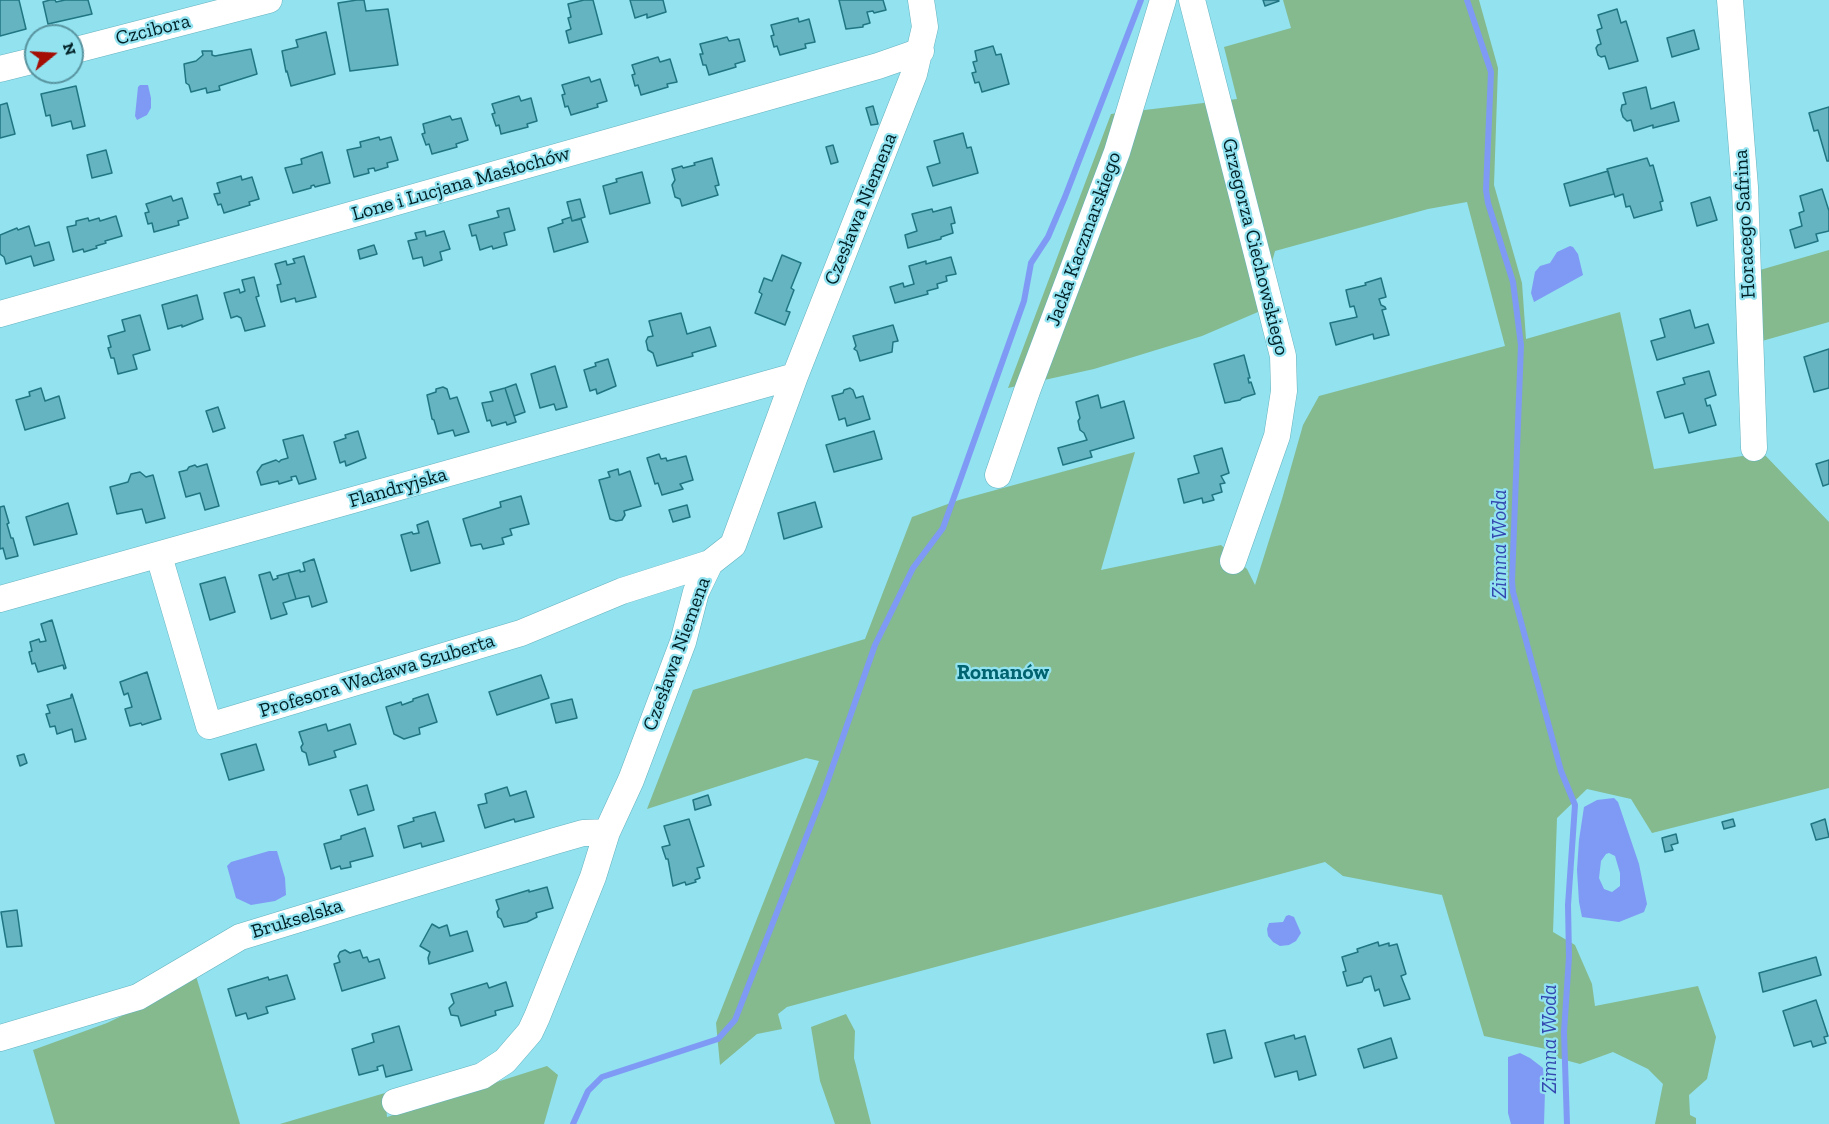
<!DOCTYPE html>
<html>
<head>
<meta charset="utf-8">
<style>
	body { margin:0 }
	#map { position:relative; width:1829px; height:1124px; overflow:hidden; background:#92e2f0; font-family:"Zilla Slab",serif }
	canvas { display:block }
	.north { position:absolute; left:24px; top:24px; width:60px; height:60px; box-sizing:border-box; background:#92e2f0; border:2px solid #58949f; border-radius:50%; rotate:72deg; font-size:16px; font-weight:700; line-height:24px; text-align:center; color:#002025 }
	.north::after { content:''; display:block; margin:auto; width:21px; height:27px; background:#a40e05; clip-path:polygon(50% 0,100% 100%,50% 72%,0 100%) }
</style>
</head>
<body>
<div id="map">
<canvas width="1829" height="1124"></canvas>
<div class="north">N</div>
</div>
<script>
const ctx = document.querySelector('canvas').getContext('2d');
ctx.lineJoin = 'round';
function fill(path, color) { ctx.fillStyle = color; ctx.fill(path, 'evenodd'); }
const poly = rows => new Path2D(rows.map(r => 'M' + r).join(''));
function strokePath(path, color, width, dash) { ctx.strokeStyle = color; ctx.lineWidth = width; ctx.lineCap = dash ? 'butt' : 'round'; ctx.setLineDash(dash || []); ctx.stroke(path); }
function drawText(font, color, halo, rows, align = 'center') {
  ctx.font = font + ' "Zilla Slab",serif'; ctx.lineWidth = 4.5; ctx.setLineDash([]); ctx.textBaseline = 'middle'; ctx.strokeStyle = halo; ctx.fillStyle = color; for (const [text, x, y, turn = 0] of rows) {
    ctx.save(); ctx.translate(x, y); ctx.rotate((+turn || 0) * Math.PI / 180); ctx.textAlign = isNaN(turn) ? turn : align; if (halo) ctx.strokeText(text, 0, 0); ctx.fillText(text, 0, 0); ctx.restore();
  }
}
const green = poly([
	[1283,0,1479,0,1498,68,1494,185,1522,283,1526,339,1620,312,1654,469,1763,453,1829,522,1829,788,1652,833,1631,799,1587,789,1557,818,1553,932,1575,945,1592,984,1595,1006,1698,986,1716,1037,1707,1079,1689,1095,1690,1115,1696,1118,1696,1124,1655,1124,1663,1084,1648,1069,1613,1052,1580,1064,1554,1057,1546,1049,1484,1036,1442,895,1343,876,1325,862,787,1007,778,1014,782,1029,757,1034,720,1065,716,1023,819,761,806,758,647,809,693,690,865,639,912,517,959,500,1135,452,1101,570,1221,545,1247,569,1255,585,1282,499,1303,425,1319,396,1505,346,1467,202,1428,209,1275,251,1258,312,1202,336,1094,369,1008,388,1111,114,1237,99,1224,47,1291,28],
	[1829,250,1829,322,1762,341,1760,270],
	[196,976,240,1124,55,1124,33,1050,107,1023,159,998],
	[846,1014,855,1031,854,1058,871,1124,835,1124,820,1081,811,1027],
	[547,1066,558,1075,544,1124,280,1124,385,1093,387,1117]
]);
const water = poly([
	[140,85,148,85,151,98,151,108,147,115,137,120,135,116,138,87],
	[1570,246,1573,247,1578,254,1583,275,1534,302,1531,293,1535,272,1540,266,1550,263,1557,252],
	[1614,798,1618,802,1639,864,1647,904,1644,912,1619,922,1582,917,1579,902,1577,870,1579,840,1584,807,1597,800],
	[1609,853,1615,856,1620,873,1620,886,1612,892,1604,889,1599,878,1601,861,1606,854],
	[269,851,277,851,285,878,286,895,275,901,251,905,236,898,227,866,231,862],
	[1289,915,1294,917,1301,933,1296,941,1289,945,1280,946,1273,942,1268,936,1267,929,1269,923,1283,922,1286,916],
	[1520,1053,1530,1058,1543,1068,1545,1091,1544,1124,1511,1124,1508,1113,1508,1057]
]);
const stream = poly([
	[1467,0,1491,72,1486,190,1488,203,1513,282,1521,345,1512,581,1513,592,1561,771,1575,805,1568,905,1569,957,1564,1032,1567,1124],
	[573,1124,588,1091,602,1077,718,1039,735,1020,823,794,875,645,913,568,943,528,1024,301,1031,263,1048,237,1065,197,1141,0]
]);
const building = poly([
	[0,0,19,0,26,29,0,36,0,0],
	[50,0,55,0,56,2,65,0,88,0,92,14,48,24,43,2,50,0],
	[357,0,364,0,366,11,388,9,398,65,350,71,338,3,357,0],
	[584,0,593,0,602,34,569,43,566,31,571,29,568,18,571,17,568,4,584,0],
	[630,0,663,0,666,12,647,18,647,14,635,18,630,0],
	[839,0,883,0,886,10,874,13,873,11,867,12,870,23,863,25,863,27,846,29,839,0],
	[1263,0,1278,0,1279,1,1265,6,1263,0],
	[1617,9,1621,23,1626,21,1638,61,1609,69,1605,56,1601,57,1598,55,1596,48,1598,45,1601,44,1597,30,1602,28,1598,15,1617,9],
	[798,18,799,22,809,19,815,42,805,44,806,48,780,55,777,46,774,47,771,36,774,35,771,25,798,18],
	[1694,30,1699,49,1672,57,1667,38,1694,30],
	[326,32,335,74,291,86,287,71,286,72,282,51,298,47,296,40,326,32],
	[727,37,729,41,739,39,745,61,735,64,736,67,709,75,706,65,703,65,700,54,703,54,700,44,727,37],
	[993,46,996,55,1001,54,1009,84,982,92,979,82,975,83,972,73,976,72,973,62,977,61,975,51,993,46],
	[251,49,257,74,219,86,220,90,207,93,206,88,191,92,189,85,186,83,184,64,196,61,203,55,202,51,212,51,212,55,215,56,251,49],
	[658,57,660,62,670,59,677,82,667,84,668,87,641,95,638,85,635,86,632,75,635,74,632,65,658,57],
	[589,77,591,82,600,79,607,101,597,104,598,107,571,115,568,106,565,107,562,95,565,94,562,85,589,77],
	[76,86,85,126,73,129,71,121,52,126,50,115,46,116,41,94,76,86],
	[1646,87,1651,109,1674,102,1679,121,1653,128,1653,125,1634,131,1631,120,1627,121,1623,117,1621,110,1622,105,1626,104,1623,93,1646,87],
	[519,96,521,101,531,98,537,121,527,124,528,127,501,134,499,125,496,126,492,114,495,113,492,104,519,96],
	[7,103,15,134,0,138,0,105,7,103],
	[873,106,878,124,871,125,866,108,873,106],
	[1829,107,1829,161,1827,161,1818,130,1814,131,1809,113,1829,107],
	[450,116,452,120,461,118,468,140,456,144,457,147,432,154,429,144,426,145,422,134,425,133,423,124,450,116],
	[963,133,967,148,971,147,978,173,933,186,927,167,940,163,934,141,963,133],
	[379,137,380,140,391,137,398,160,387,163,388,167,375,171,374,168,368,169,369,173,354,177,347,150,361,147,360,142,379,137],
	[833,145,838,162,831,164,826,147,833,145],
	[106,150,112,173,92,178,87,155,106,150],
	[322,152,330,183,315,187,314,185,311,186,311,188,293,193,285,168,302,164,301,159,322,152],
	[712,158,719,185,715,186,718,195,682,206,680,199,675,197,672,185,675,180,672,169,682,166,683,168,695,165,694,163,712,158],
	[1647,158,1650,166,1653,165,1663,201,1660,202,1662,210,1634,218,1630,206,1626,207,1623,194,1615,197,1607,169,1647,158],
	[1608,171,1614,194,1570,206,1564,184,1608,171],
	[642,172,650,203,610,214,603,186,617,182,616,179,642,172],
	[241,176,242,180,252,177,259,199,249,202,250,205,224,213,221,204,218,205,214,194,220,193,217,183,241,176],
	[1822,189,1829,211,1829,231,1816,234,1818,241,1795,248,1790,230,1802,226,1799,213,1804,211,1800,196,1822,189],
	[171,196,173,201,182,198,188,218,178,221,179,225,154,232,152,223,148,224,145,213,149,212,146,204,171,196],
	[1710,197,1717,220,1697,226,1691,203,1710,197],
	[580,199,585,217,572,221,567,202,580,199],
	[951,207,955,223,951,224,953,233,941,237,941,239,908,248,905,235,917,231,912,214,932,209,933,212,951,207],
	[509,208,515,230,504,233,507,245,493,249,492,246,480,250,476,235,472,236,469,225,499,217,497,211,509,208],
	[116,216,122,236,105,241,106,243,96,246,97,248,84,252,83,249,73,252,67,227,76,225,76,221,88,218,89,221,99,218,100,221,116,216],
	[571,217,572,221,581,219,588,242,554,252,548,228,563,223,562,220,571,217],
	[29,226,35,246,49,242,54,260,34,266,31,256,6,264,4,257,0,254,0,235,17,228,18,230,29,226],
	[425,231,426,236,444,231,450,249,440,252,442,260,424,266,422,257,413,259,408,241,417,239,415,233,425,231],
	[374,245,377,254,360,259,358,250,374,245],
	[782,255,801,263,791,288,794,290,786,311,790,312,785,325,755,313,762,294,759,292,764,278,772,281,782,255],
	[304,256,316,297,296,302,295,298,281,302,277,285,281,284,275,264,286,261,287,265,295,263,293,259,304,256],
	[951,257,956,274,946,276,947,281,937,284,938,288,927,291,928,294,895,303,890,287,903,283,904,287,914,284,909,266,926,261,926,264,951,257],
	[254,277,259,296,256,297,265,326,245,331,241,318,237,316,231,318,224,293,239,289,240,293,245,291,242,280,254,277],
	[1381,278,1386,297,1379,299,1381,305,1385,307,1386,309,1382,310,1389,335,1374,339,1373,334,1336,345,1330,323,1357,317,1354,306,1350,307,1346,290,1366,285,1365,283,1381,278],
	[197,295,203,319,182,327,182,325,168,329,162,305,197,295],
	[1690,310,1695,328,1708,324,1714,343,1657,360,1651,341,1665,337,1660,319,1690,310],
	[681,313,687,334,710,327,716,346,692,353,693,356,657,366,653,353,648,350,646,341,648,337,653,336,649,321,681,313],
	[140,315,150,350,133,355,137,369,118,374,114,358,111,358,108,348,111,347,108,336,125,331,122,320,140,315],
	[893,325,898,341,893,342,892,352,860,361,857,351,854,349,856,346,853,336,893,325],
	[1829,349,1829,388,1814,392,1804,357,1829,349],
	[1244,355,1250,378,1248,378,1249,383,1251,382,1255,394,1242,398,1240,400,1225,403,1214,364,1244,355],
	[608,359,616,386,597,394,596,389,590,391,584,370,596,366,595,363,608,359],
	[555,366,567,407,556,410,554,404,540,408,531,374,555,366],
	[1709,371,1716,395,1705,399,1707,406,1710,405,1716,425,1689,433,1683,413,1665,418,1657,392,1685,384,1683,378,1709,371],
	[516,384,525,412,514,416,505,388,516,384],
	[443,387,447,389,450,399,457,397,469,432,455,436,453,430,438,434,434,420,432,419,427,395,436,392,436,389,443,387],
	[41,388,45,401,59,396,65,418,25,430,16,400,30,396,29,392,41,388],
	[505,388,516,422,507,425,506,422,492,426,490,420,487,421,482,403,493,401,490,392,505,388],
	[850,388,853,390,856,398,863,396,870,419,847,426,845,418,839,420,832,396,843,393,844,390,850,388],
	[1098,395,1101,408,1124,401,1134,438,1090,451,1092,457,1063,465,1058,448,1087,440,1084,433,1080,430,1078,421,1080,418,1076,402,1098,395],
	[218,407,225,428,213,432,206,411,218,407],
	[358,431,366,458,346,466,345,461,340,463,334,442,346,438,345,435,358,431],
	[874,431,882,459,834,472,826,445,874,431],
	[303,435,316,479,299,484,296,476,291,477,292,480,279,484,278,481,261,485,257,472,262,465,276,460,279,462,281,460,288,458,283,440,303,435],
	[1222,448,1229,473,1221,476,1225,483,1220,484,1222,492,1212,495,1214,500,1203,503,1202,498,1184,503,1178,479,1199,473,1194,456,1222,448],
	[659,454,661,459,666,458,667,461,686,456,693,480,680,484,683,489,662,495,658,483,655,484,647,458,659,454],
	[1829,460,1829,484,1823,486,1816,464,1829,460],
	[207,464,219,506,205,510,200,493,186,497,179,472,187,470,189,467,195,465,197,467,207,464],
	[618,469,619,475,630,471,641,506,624,511,625,515,622,520,616,521,610,519,599,480,610,477,608,472,618,469],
	[140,472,146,477,153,475,165,518,146,523,142,509,117,514,110,487,128,482,131,474,140,472],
	[521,496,529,524,510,529,512,535,502,538,504,544,483,549,481,544,471,546,463,519,501,507,500,502,521,496],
	[815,502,822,527,784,539,778,513,815,502],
	[68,503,77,534,34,545,26,517,68,503],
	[687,505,690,517,673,522,669,510,687,505],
	[4,506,9,523,7,524,11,538,13,538,18,556,6,559,3,548,0,549,0,507,4,506],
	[428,521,440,563,411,571,401,535,412,532,413,534,419,533,417,525,428,521],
	[314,559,327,602,312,607,309,596,296,599,288,573,300,570,300,572,305,571,303,563,314,559],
	[270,572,273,580,278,578,277,576,288,573,296,599,283,603,287,614,271,619,259,575,270,572],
	[225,577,235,612,210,620,200,584,225,577],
	[52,620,66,668,64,669,63,665,38,672,35,663,32,664,29,652,32,651,30,642,39,639,40,642,46,641,41,624,52,620],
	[147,672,161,719,142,725,141,723,130,726,125,709,132,707,128,693,124,695,120,682,147,672],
	[541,675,549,698,497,715,489,692,541,675],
	[72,694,86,739,75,742,72,729,57,734,55,726,50,727,46,714,50,713,47,705,71,698,71,695,72,694],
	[428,694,437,722,419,728,420,734,404,739,394,734,386,707,401,702,402,705,413,701,413,699,428,694],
	[572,699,577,718,556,723,551,704,572,699],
	[326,724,328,731,350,724,356,744,334,751,336,757,309,765,306,753,302,751,301,747,303,744,299,732,326,724],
	[256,744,264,770,229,780,221,754,256,744],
	[24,754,27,763,20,766,17,756,24,754],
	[367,785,374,810,358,815,350,790,367,785],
	[507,787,510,796,526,791,534,817,515,822,514,819,485,828,478,805,487,803,485,794,507,787],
	[708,795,711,805,695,810,693,800,708,795],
	[435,812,444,841,422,847,421,843,404,848,398,826,414,821,413,818,435,812],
	[689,819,704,866,697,868,700,878,695,880,696,882,686,885,685,882,673,886,668,859,666,859,662,847,670,845,664,826,689,819],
	[1733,819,1735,826,1724,829,1722,822,1733,819],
	[1825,819,1829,837,1816,840,1811,824,1825,819],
	[365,828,373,856,350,862,351,867,341,869,340,866,331,869,324,844,341,839,341,836,365,828],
	[1676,834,1678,843,1671,845,1673,850,1665,852,1662,838,1676,834],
	[547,887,553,908,536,913,537,917,527,922,504,927,501,919,498,917,497,912,499,909,496,900,529,890,529,892,547,887],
	[17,910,22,946,7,947,1,912,17,910],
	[432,924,439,928,447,925,450,936,467,931,473,951,429,964,428,958,430,952,420,946,432,924],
	[1378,942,1379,946,1389,943,1389,946,1397,944,1406,974,1401,976,1410,999,1384,1006,1379,989,1375,991,1371,976,1364,978,1362,982,1347,986,1343,972,1346,971,1342,957,1358,952,1357,949,1378,942],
	[345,950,350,953,360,950,363,958,367,957,369,962,379,959,385,978,342,991,334,964,340,962,338,956,340,952,345,950],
	[1816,957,1821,975,1763,992,1759,973,1816,957],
	[287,975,295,999,266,1007,268,1013,248,1019,246,1013,236,1016,228,989,268,977,269,980,287,975],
	[506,982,513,1006,495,1011,496,1015,461,1026,458,1016,451,1015,449,1008,454,1003,451,994,487,983,489,988,506,982],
	[1816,1000,1828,1036,1824,1037,1826,1043,1813,1047,1811,1041,1794,1046,1783,1011,1816,1000],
	[399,1026,412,1070,386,1077,383,1065,377,1067,378,1070,359,1075,352,1049,374,1042,372,1034,399,1026],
	[1225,1030,1232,1058,1214,1063,1207,1034,1225,1030],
	[1294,1035,1295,1039,1305,1036,1316,1075,1299,1080,1297,1071,1275,1077,1265,1043,1294,1035],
	[1391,1038,1397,1058,1364,1068,1358,1049,1391,1038]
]);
const minor = poly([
	[1192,0,1283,356,1284,391,1277,436,1233,561],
	[1730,0,1745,187,1754,448],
	[72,51,269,0],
	[0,69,36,60],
	[0,314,878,66,921,51],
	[998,475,1027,391,1117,152,1163,0],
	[159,556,209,726,521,633,622,591,710,563],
	[0,599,795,376],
	[0,1038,138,997,240,937,555,841,583,833,607,832],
	[395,1102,482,1076,505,1061,530,1032,537,1017,593,877,607,832,631,780,683,642,696,592,710,563,733,545,795,376,914,74,925,27,921,0]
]);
const streetNames = [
	["Czcibora",153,30,-14],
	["Lone i Lucjana Masłochów",461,184,-16],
	["Czesława Niemena",861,209,-68],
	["Horacego Safrina",1745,224,-93],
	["Jacka Kaczmarskiego",1084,239,-70],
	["Grzegorza Ciechowskiego",1255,247,76],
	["Flandryjska",398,488,-16],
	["Czesława Niemena",677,654,-70],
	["Profesora Wacława Szuberta",377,676,-17],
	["Brukselska",297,919,-17]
];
const waterNames = [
	["Zimna Woda",1500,544,-90],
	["Zimna Woda",1550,1039,-90]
];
const neighbourhoodNames = [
	["Romanów",1003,673]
];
fill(green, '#84ba8e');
fill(water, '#7f9af4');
strokePath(stream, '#7f9af4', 6);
fill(building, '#65b4c1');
strokePath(building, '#207682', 1.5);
strokePath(minor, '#63b2bf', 27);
strokePath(minor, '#fff', 26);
drawText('20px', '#002025', '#92e2f0', streetNames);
drawText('italic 21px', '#3449b0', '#92e2f0', waterNames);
drawText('bold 21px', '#006370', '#92e2f0', neighbourhoodNames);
</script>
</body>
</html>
